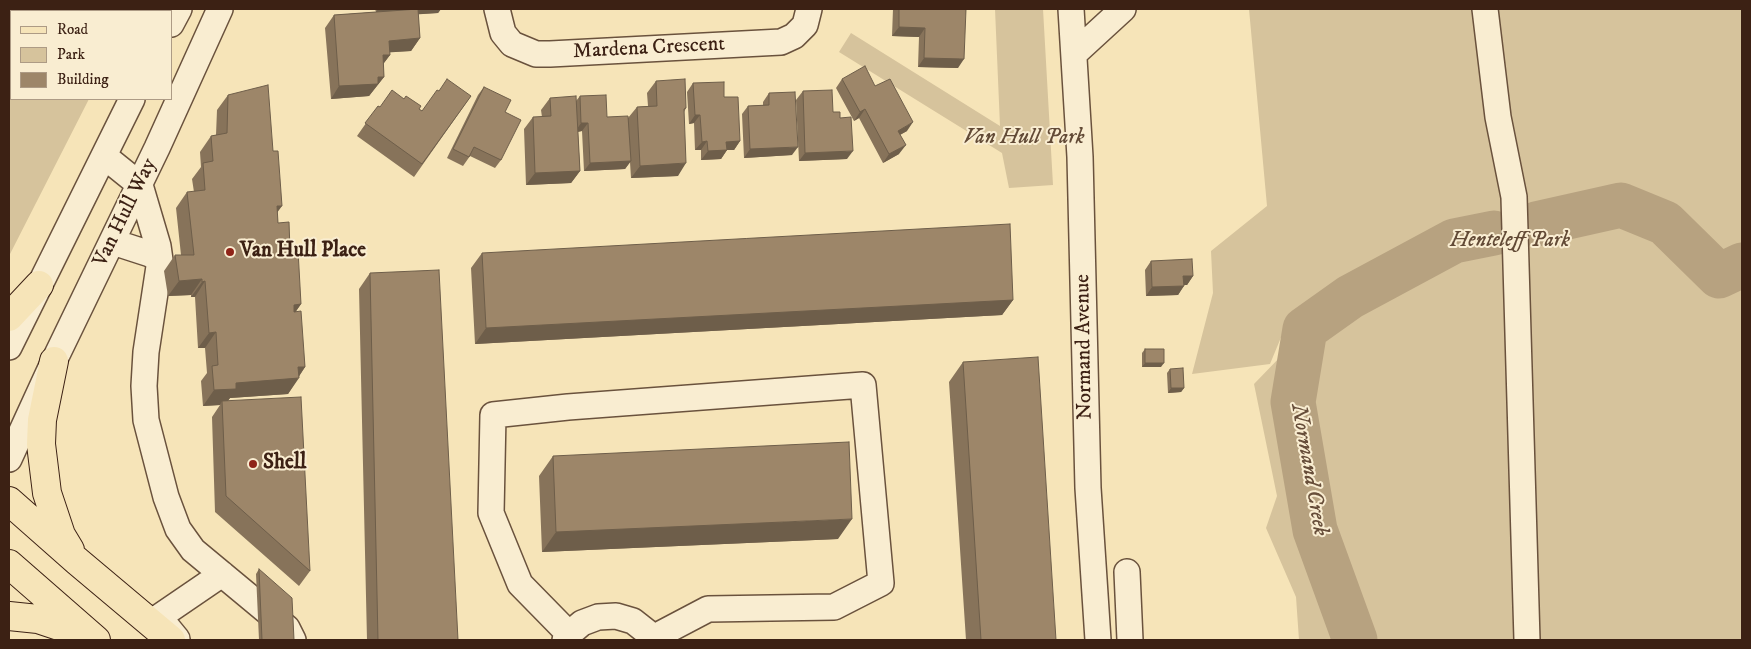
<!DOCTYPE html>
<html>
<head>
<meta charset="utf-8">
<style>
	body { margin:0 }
	#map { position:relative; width:1751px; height:649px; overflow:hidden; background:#f6e4b8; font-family:"IM FELL DW Pica",serif }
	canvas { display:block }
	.frame { position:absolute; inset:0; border:10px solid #3c2114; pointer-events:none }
	.legend { position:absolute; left:10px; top:10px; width:162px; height:90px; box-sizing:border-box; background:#f9edd1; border:1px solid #ad9b85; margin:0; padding:6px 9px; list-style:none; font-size:15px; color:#3c2114 }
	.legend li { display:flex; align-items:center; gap:10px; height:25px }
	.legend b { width:25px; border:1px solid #ad9b85 }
</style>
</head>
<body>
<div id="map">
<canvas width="1751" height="649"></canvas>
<div class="frame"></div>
<ul class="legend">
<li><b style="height:6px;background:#f6e4b8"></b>Road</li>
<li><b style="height:14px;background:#d6c39c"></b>Park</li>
<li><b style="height:14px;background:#9d8669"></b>Building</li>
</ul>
</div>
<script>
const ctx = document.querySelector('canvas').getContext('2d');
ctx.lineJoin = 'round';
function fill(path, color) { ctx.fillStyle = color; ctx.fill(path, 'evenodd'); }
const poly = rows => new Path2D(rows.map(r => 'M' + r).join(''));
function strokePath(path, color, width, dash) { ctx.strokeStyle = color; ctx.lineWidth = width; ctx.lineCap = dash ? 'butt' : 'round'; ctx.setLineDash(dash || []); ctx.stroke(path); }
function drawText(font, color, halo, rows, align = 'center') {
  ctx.font = font + ' "IM FELL DW Pica",serif'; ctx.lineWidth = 4; ctx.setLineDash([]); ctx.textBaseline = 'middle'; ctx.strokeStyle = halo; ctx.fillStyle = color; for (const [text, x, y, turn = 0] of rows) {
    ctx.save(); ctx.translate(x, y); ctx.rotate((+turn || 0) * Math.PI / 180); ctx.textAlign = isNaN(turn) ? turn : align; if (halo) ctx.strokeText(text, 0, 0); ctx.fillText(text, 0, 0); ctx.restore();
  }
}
const green = poly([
	[995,9,1043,9,1053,185,1009,188,1002,153,839,52,851,33,1000,126],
	[1249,9,1742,9,1742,640,1299,640,1296,597,1266,528,1277,496,1254,384,1283,354,1282,335,1270,364,1192,374,1213,293,1211,251,1267,206],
	[9,27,11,28,11,99,89,99,9,256]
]);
const river = poly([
	[1536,224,1621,205,1665,223,1719,276,1742,265],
	[1355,640,1315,530,1293,402,1305,329,1350,297,1454,241,1494,233]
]);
const minor = poly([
	[497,9,503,33,512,44,536,54,550,54,781,42,794,36,805,25,809,9],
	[1071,9,1080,157,1088,488,1098,640],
	[1485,9,1498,117,1514,197,1527,640],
	[130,11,131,9],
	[171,24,179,9],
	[1074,54,1123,9],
	[104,156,140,185,158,246,160,260,146,352,144,386,146,420,166,497,178,529,193,550,287,628,293,640],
	[113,242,150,254,160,260],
	[9,347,132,99],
	[9,459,54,361,157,148,220,9],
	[1127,572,1130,640],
	[569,634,520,584,491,513,493,415,568,407,863,385,881,583,834,607,708,609,651,639],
	[177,639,159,617,222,574],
	[565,640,569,634,582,623,598,617,616,616,633,621,647,632,652,640]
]);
const major = poly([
	[9,317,39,285],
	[54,361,42,420,41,444,47,493,61,535,70,550],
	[9,501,77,561,171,640],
	[9,564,96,640],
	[9,616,38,619,80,633]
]);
const wall = poly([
	[375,9,441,9,438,13,418,14,420,38,411,51,389,52,390,55,383,64,384,77,369,96,331,99,325,28,334,15,376,12],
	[893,9,966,9,958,68,918,67,919,37,892,36],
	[842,79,875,86,907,131,900,135,899,154,883,163,859,118,854,121,836,88],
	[656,81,686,108,684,112,678,176,631,178,630,162,625,169,584,171,582,131,578,132,580,171,571,183,526,185,524,129,533,117,542,117,541,110,550,98,576,101,580,96,607,117,628,118,637,107,648,106,647,93],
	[693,83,724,97,740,141,734,150,727,150,721,159,701,160,701,150,695,150,694,123,689,124,687,92],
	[484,87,505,112,501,160,495,168,470,156,463,166,447,158,478,95],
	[439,91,471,96,414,177,357,136,378,106,380,107,404,99,422,111],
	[803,91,840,118,847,159,799,161,796,100],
	[769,93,792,155,744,158,742,114,748,106,763,105,763,102],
	[228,95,277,212,278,223,290,250,301,304,296,311,305,367,288,394,230,398,228,401,310,571,299,586,215,512,212,417,220,405,203,406,201,381,207,373,205,348,198,348,195,297,191,297,191,295,168,296,164,271,175,255,181,255,176,208,187,192,194,192,192,179,201,167,200,152,211,136,216,135,217,110],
	[482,253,1013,300,1002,315,475,344,471,268],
	[1151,261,1193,276,1187,285,1184,285,1178,295,1146,296,1145,270],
	[370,273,458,640,367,640,359,289],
	[1145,349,1161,367,1142,367,1142,353],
	[963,362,1056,640,966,640,949,382],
	[1170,369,1184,388,1181,392,1168,393,1167,373],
	[553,456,838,539,542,552,539,476],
	[259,569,294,640,259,640,256,574]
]);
const shadedWall = poly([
	[378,9,408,9,407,10,376,12],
	[412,9,441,9,438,13,408,15],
	[899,27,925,28,919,37,892,36],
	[420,38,411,51,380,53,389,41],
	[383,55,390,55,381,67],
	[924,58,964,59,958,68,918,67],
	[378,77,384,77,369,96,331,99,339,86],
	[865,109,859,118,854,121,860,112],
	[695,115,700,115,694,123,689,124],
	[913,122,907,131,892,139,898,131],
	[581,123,588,123,582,131,575,132],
	[707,141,701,150,695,150,702,142],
	[740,141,734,150,727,150,721,159,701,160,708,151,726,142],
	[906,145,899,154,883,163,889,154],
	[798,147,792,155,744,158,750,149],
	[853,151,847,159,799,161,805,153],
	[631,161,625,169,584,171,590,163],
	[686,163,678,176,631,178,640,166],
	[580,171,571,183,526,185,535,173],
	[277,206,282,206,271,221],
	[1183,276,1193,276,1187,285,1177,285],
	[202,279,191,295,168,296,179,281],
	[205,281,195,297,191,297,202,282],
	[1184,286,1178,295,1146,296,1152,287],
	[1013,300,1002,315,475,344,486,328],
	[301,304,290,320,294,305],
	[216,332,205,348,198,348,209,333],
	[1145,363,1164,363,1161,367,1142,367],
	[298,367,305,367,297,379,299,378,288,394,230,398,225,404,222,401,220,405,203,406,214,390,236,383],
	[1171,388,1184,388,1181,392,1168,393],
	[852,519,838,539,542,552,556,532]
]);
const building = poly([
	[418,9,420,38,389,41,390,55,383,55,384,77,378,77,378,84,339,86,334,15,418,9],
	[899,9,966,9,964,59,924,58,925,28,899,27,899,9],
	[865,66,875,86,890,79,913,122,898,131,906,145,889,154,865,109,860,112,842,79,865,66],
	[447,79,471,96,422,164,365,123,378,106,380,107,392,90,404,99,406,96,421,106,419,109,422,111,437,90,439,91,447,79],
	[685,79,686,108,684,109,686,163,640,166,637,107,657,106,656,81,685,79],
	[724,82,724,97,738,97,740,141,726,142,727,150,708,151,707,141,702,142,700,115,695,115,693,83,724,82],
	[268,85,273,151,278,151,282,206,277,206,278,223,289,222,290,250,298,250,301,304,294,305,294,312,301,311,305,367,298,367,299,378,236,383,236,389,214,390,212,366,218,365,216,332,209,333,205,281,202,282,202,279,179,281,175,255,194,255,187,192,205,190,203,163,213,161,211,136,227,133,228,95,268,85],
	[484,87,511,100,505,112,521,120,501,160,474,147,469,157,453,149,484,87],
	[832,90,833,112,840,112,840,118,851,117,853,151,805,153,803,91,832,90],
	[795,92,798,147,750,149,748,106,769,105,769,93,795,92],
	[606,95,607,117,628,116,631,161,590,163,588,123,581,123,580,96,606,95],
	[576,96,580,171,535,173,533,117,551,116,550,98,576,96],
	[1010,224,1013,300,486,328,482,253,1010,224],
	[1192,259,1193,276,1183,276,1184,286,1152,287,1151,261,1192,259],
	[439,270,458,640,378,640,370,273,439,270],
	[1145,349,1164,349,1164,363,1145,363,1145,349],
	[1038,357,1056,640,981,640,963,362,1038,357],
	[1183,368,1184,388,1171,388,1170,369,1183,368],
	[301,397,310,571,226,496,222,401,301,397],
	[849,442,852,519,556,532,553,456,849,442],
	[259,569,292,598,294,640,262,640,259,569]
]);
const markers = [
	[230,252,5,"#8f2418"],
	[253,464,5,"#8f2418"]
];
const streetNames = [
	["Mardena Crescent",649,49,-3],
	["Van Hull Way",126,213,-64],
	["Normand Avenue",1085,347,-91]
];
const parkNames = [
	["Van Hull Park",1024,139],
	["Henteleff Park",1510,242]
];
const poiNames = [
	["Van Hull Place",240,252],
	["Shell",263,464]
];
const waterNames = [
	["Normand Creek",1308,470,80]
];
fill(green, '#d6c39c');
strokePath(river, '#b7a280', 45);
strokePath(minor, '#6a523d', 28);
strokePath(major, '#3c2114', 30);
strokePath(minor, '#f9edd1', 25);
strokePath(major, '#f6e4b8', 28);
fill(wall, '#87735a');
fill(shadedWall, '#6e5e4a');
fill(building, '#9d8669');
strokePath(building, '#6e5e4a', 1);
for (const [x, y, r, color] of markers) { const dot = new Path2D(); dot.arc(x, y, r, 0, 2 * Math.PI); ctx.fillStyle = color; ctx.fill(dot); strokePath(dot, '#f9edd1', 2); }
drawText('21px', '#3c2114', '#f9edd1', streetNames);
drawText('italic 21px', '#624a36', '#f9edd1', parkNames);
drawText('bold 21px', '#3c2114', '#f9edd1', poiNames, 'left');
drawText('italic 22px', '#674e3a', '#f9edd1', waterNames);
</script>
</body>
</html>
